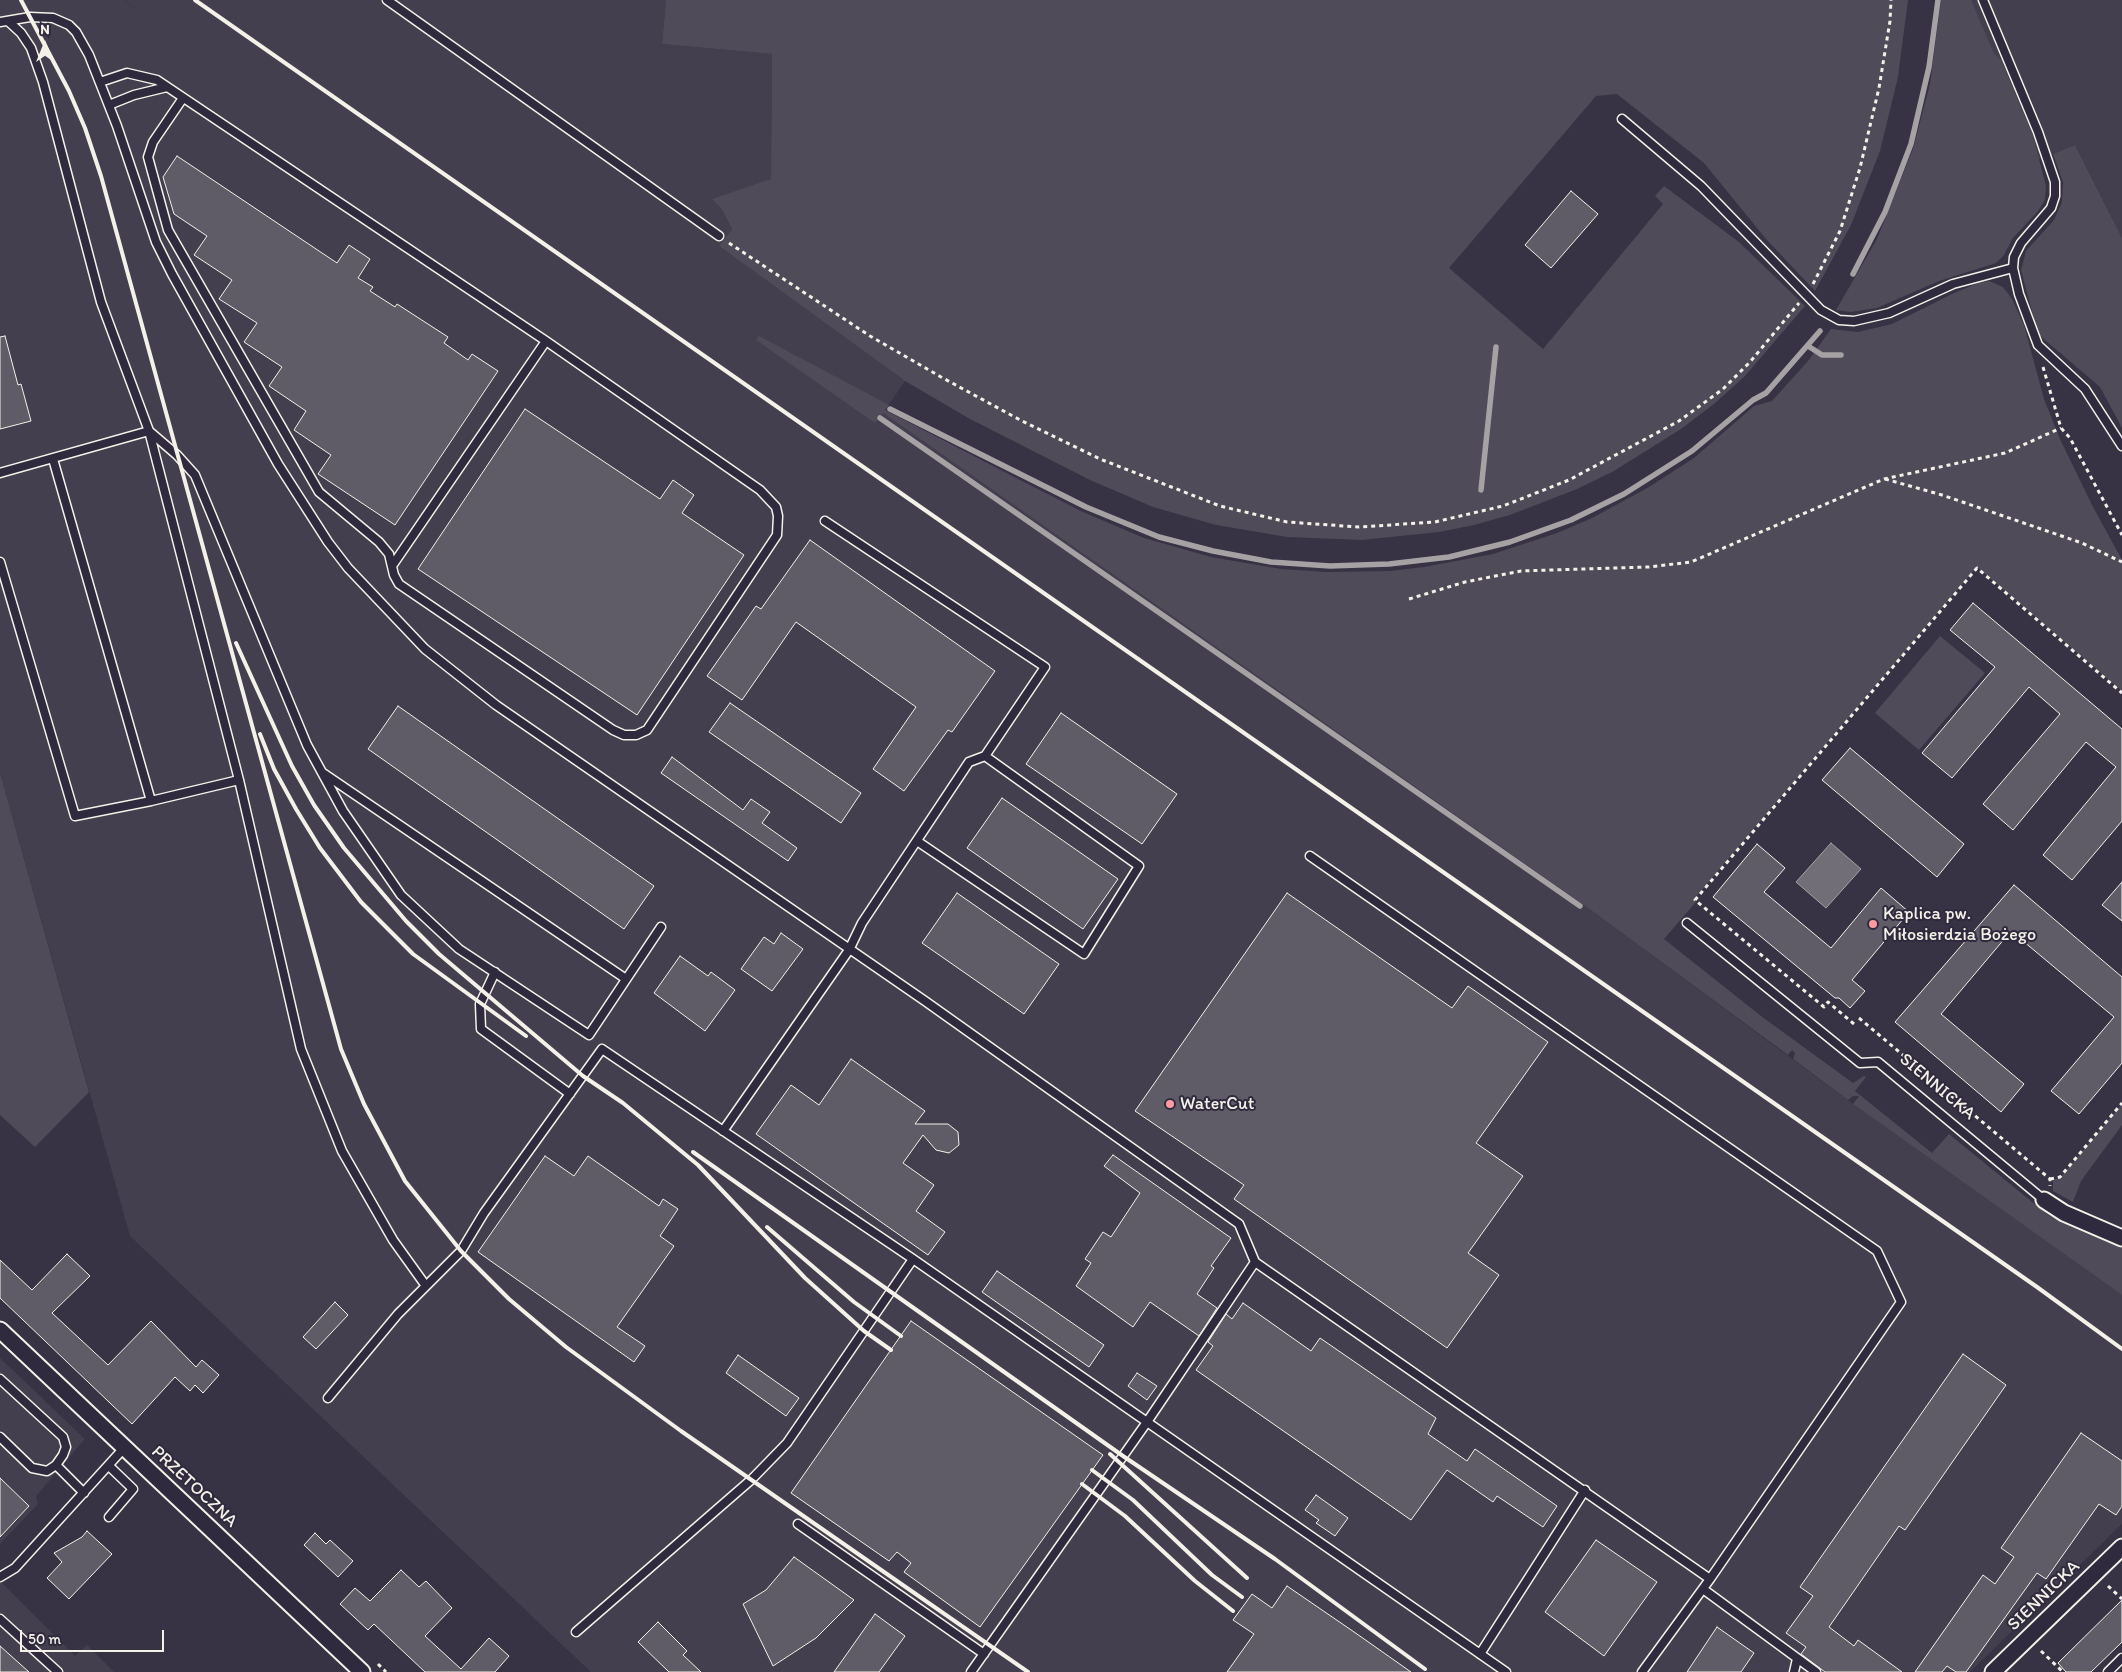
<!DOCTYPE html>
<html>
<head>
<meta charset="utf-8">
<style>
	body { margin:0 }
	#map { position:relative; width:2122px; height:1672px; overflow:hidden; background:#373244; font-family:Itim,sans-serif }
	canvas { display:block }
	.north { position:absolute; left:20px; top:20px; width:50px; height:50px; -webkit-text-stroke:4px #2f2a3d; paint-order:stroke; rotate:0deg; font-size:14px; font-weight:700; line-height:20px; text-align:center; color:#f4f1e8 }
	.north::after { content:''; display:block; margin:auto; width:18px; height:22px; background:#f4f1e8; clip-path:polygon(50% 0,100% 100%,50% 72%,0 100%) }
	.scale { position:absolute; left:20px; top:1630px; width:144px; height:22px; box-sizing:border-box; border:2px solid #f4f1e8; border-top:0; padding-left:6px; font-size:15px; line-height:18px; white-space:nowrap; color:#f4f1e8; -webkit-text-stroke:4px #2f2a3d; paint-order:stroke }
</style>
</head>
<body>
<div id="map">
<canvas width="2122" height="1672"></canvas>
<div class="north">N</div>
<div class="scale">50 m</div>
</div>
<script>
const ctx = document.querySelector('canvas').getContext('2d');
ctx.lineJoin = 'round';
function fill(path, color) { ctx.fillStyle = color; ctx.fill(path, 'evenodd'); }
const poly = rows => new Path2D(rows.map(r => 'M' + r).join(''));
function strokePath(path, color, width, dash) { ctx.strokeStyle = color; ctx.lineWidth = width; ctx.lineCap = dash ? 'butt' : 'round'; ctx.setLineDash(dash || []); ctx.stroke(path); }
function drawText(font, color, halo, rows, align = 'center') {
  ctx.font = font + ' Itim,sans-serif'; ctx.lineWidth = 4; ctx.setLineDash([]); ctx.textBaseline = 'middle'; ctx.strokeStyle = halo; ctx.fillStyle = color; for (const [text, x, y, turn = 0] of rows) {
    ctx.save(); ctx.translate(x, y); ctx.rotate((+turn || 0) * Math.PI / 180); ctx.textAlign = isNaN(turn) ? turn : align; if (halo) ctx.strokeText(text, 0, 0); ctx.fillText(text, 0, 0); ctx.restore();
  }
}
const built = poly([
	[0,0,124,0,139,11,125,0,666,0,662,44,772,54,771,180,713,199,721,208,732,229,719,246,905,381,883,413,1588,908,1853,1104,2122,1295,2122,1524,1970,1672,591,1672,130,1236,0,773],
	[1962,0,2122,0,2122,238,2075,145,2028,164],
	[0,1358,85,1439,36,1496,38,1504,0,1544],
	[0,1581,75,1656,87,1645,114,1672,0,1672]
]);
const green = poly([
	[666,0,1908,0,1898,77,1880,151,1851,225,1815,291,1766,239,1704,163,1617,94,1596,96,1449,268,1543,349,1663,204,1655,196,1664,186,1739,242,1805,306,1745,376,1714,404,1681,429,1614,471,1577,489,1510,515,1474,525,1439,532,1362,540,1287,537,1216,525,1153,507,1090,480,970,419,905,381,719,246,732,229,721,208,712,199,771,179,772,54,662,44],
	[1941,0,1971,0,1994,54,2001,60,2033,136,2046,186,2045,200,2038,211,2013,238,2004,255,1996,263,1939,281,1877,308,1851,312,1836,310,1877,239,1913,149,1930,84],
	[2075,145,2122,238,2122,428,2100,387,2038,334,2021,270,2026,251,2054,220,2062,202,2063,182,2053,154],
	[1989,281,2003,287,2012,299,2024,325,2044,399,2060,439,2092,505,2122,560,2122,691,1977,567,1694,899,1696,902,1664,939,1761,1016,1853,1083,1864,1076,1866,1077,1855,1091,1932,1153,1949,1134,2048,1215,2122,1248,2122,1295,1853,1104,1859,1096,1853,1096,1848,1100,1793,1059,1795,1053,1792,1050,1788,1055,1588,908,883,413,875,423,756,340,759,336,889,405,885,410,1020,480,1083,512,1144,538,1211,557,1281,569,1327,572,1390,571,1424,567,1493,554,1557,533,1592,518,1649,487,1694,458,1754,406,1772,401,1808,361,1831,329,1858,332,1892,324,1952,294,1978,283],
	[1940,636,1985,673,1919,750,1875,713],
	[0,773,89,1092,35,1147,0,1115],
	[2122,1104,2122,1125,2081,1181,2073,1202,2053,1191,2053,1180,2060,1178]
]);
const water = poly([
	[1831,843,1861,869,1826,908,1796,882,1831,843]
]);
const stream = poly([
	[1853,274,1885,212,1911,144,1929,67,1938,0],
	[1808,346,1822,355,1841,355],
	[890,409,1086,507,1159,537,1213,551,1271,562,1330,566,1389,564,1449,557,1510,542,1571,520,1624,494,1692,451,1753,400,1766,393,1820,331],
	[880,418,1580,906],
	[1481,490,1496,347]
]);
const building = poly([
	[177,156,337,263,349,245,370,259,358,278,373,287,370,291,395,307,397,304,448,337,444,343,468,360,472,354,498,371,395,525,318,474,331,455,294,430,306,411,269,386,282,367,244,342,257,323,219,299,232,280,194,255,207,236,174,214,163,177,177,156],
	[1571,191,1598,214,1551,268,1525,245,1571,191],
	[5,336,18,385,21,384,31,421,0,429,0,337,5,336],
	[525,409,660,499,673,480,694,495,682,513,744,555,637,715,418,569,525,409],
	[810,540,995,671,952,732,948,730,904,791,873,769,916,707,796,622,742,700,707,676,756,606,761,609,810,540],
	[1973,603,2122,729,2122,821,2072,880,2043,855,2116,767,2086,742,2013,830,1983,804,2060,714,2029,687,1952,778,1922,753,1995,667,1950,630,1973,603],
	[730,703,861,793,841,823,709,732,730,703],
	[398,706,654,886,624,929,368,749,398,706],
	[1061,713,1177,794,1142,844,1026,764,1061,713],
	[1850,748,1964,844,1937,877,1822,780,1850,748],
	[672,757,743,810,751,799,770,812,762,823,797,848,788,861,661,773,672,757],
	[1002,798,1118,879,1083,929,967,848,1002,798],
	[1757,844,1785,868,1764,892,1831,948,1881,888,1909,912,1852,980,1865,991,1850,1008,1839,998,1835,998,1713,897,1757,844],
	[2122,882,2122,921,2102,905,2122,882],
	[2014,885,2122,977,2122,1063,2079,1114,2051,1091,2114,1017,2011,931,1941,1014,2024,1084,2001,1112,1895,1022,2014,885],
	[957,893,1059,964,1024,1014,922,943,957,893],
	[1287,893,1452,1008,1468,986,1548,1042,1476,1143,1523,1176,1468,1253,1499,1275,1447,1348,1234,1199,1244,1185,1135,1111,1287,893],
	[781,933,803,949,772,991,741,969,764,937,774,944,781,933],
	[680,956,708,976,711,972,735,990,705,1031,654,993,680,956],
	[851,1059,925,1111,915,1124,948,1124,958,1132,959,1145,949,1153,936,1150,923,1135,903,1163,934,1185,916,1211,945,1232,928,1255,756,1134,791,1085,819,1105,851,1059],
	[1113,1155,1231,1238,1211,1266,1214,1268,1197,1294,1217,1308,1199,1336,1150,1302,1133,1327,1076,1286,1091,1263,1085,1259,1103,1232,1111,1237,1140,1193,1104,1166,1113,1155],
	[545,1156,574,1176,588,1156,659,1206,663,1199,678,1209,660,1236,674,1246,617,1327,645,1346,634,1362,478,1252,545,1156],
	[67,1254,90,1276,52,1313,108,1365,151,1321,196,1367,202,1360,219,1375,203,1393,195,1385,190,1391,175,1377,132,1424,0,1298,0,1260,32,1290,67,1254],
	[997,1271,1104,1345,1089,1367,982,1292,997,1271],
	[335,1302,348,1315,316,1349,303,1337,335,1302],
	[1243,1303,1311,1351,1320,1338,1436,1418,1428,1434,1467,1461,1475,1449,1557,1506,1543,1527,1497,1496,1493,1502,1447,1470,1411,1520,1196,1370,1213,1346,1208,1342,1226,1314,1232,1319,1243,1303],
	[911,1321,1103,1455,980,1627,904,1572,911,1563,897,1552,889,1561,791,1493,911,1321],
	[1963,1354,2006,1385,1905,1530,1899,1526,1829,1627,1854,1646,1858,1640,1902,1672,1825,1672,1801,1654,1806,1647,1786,1633,1813,1596,1800,1587,1963,1354],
	[738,1355,799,1398,786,1416,726,1373,738,1355],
	[1137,1373,1157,1386,1147,1400,1128,1386,1137,1373],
	[2081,1433,2122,1461,2122,1506,2116,1515,2099,1504,2046,1579,2037,1573,1966,1672,1956,1672,1947,1666,1942,1672,1915,1672,1983,1575,1995,1584,2014,1557,2001,1548,2081,1433],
	[0,1478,29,1506,0,1537,0,1478],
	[1316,1495,1348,1518,1335,1536,1316,1523,1319,1520,1305,1510,1316,1495],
	[87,1531,112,1554,69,1599,47,1578,62,1562,54,1553,82,1537,87,1531],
	[315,1533,326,1544,330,1540,353,1561,338,1577,304,1545,315,1533],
	[1596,1540,1657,1582,1604,1656,1545,1612,1596,1540],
	[794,1557,854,1600,816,1638,773,1666,743,1604,766,1590,794,1557],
	[401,1570,419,1587,426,1581,452,1608,425,1636,461,1669,489,1638,509,1656,495,1672,425,1672,374,1624,368,1630,340,1604,355,1588,370,1601,401,1570],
	[1287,1586,1357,1634,1411,1672,1227,1672,1254,1634,1233,1620,1252,1594,1272,1608,1287,1586],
	[2122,1600,2122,1642,2091,1672,2066,1672,2058,1663,2122,1600],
	[875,1614,905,1636,879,1672,834,1672,875,1614],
	[658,1622,687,1651,683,1655,701,1672,669,1672,638,1642,658,1622],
	[1717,1627,1754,1653,1741,1672,1687,1672,1717,1627],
	[0,1646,29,1672,0,1672,0,1646]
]);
const path = poly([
	[729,243,870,336,941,377,1022,421,1100,459,1220,506,1287,522,1359,527,1435,522,1503,506,1569,480,1679,421,1723,389,1750,362,1799,303],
	[1813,284,1840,231,1860,168,1879,88,1890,21,1891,0],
	[2043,367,2061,428,2070,438,2122,535],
	[1885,479,1942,495,2082,543,2122,562],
	[1409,599,1465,582,1521,571,1649,567,1691,562,1884,479,2005,453,2061,428],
	[1859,1018,2050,1179,2050,1186],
	[1854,1024,1828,1002,1824,1007,1695,900,1977,568,2122,693],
	[2050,1179,2060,1177,2122,1103],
	[2108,1586,2122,1599],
	[2041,1651,2063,1672],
	[378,1664,386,1672]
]);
const service = poly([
	[387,0,719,236],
	[1983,0,2038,132,2055,182,2055,196,2051,208,2021,243,2014,257,2013,268,2019,294,2038,345,2085,389,2122,446],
	[0,22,30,17,53,18,69,25,76,32,89,55,117,126,156,242,172,274,278,464,328,542,348,568,425,649,496,705,925,1001,1239,1224,1255,1262,1710,1579],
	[100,82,127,73,157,80,546,341,760,490,776,507,778,516,777,535,647,730,636,735,624,735,613,730,399,584,394,575,389,554,379,542,319,492,168,230,148,157,153,142,183,98],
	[109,105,134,95,167,87],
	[1622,119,1701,186,1821,310,1839,320,1854,321,1889,313,1953,284,2013,268],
	[149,431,239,780,301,1049,342,1151,393,1240,426,1286],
	[149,431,177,455,195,475,307,745,343,811,401,895,459,949,589,1035,661,927],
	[53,459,151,801,239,780],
	[0,473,149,431,101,302,43,82,31,48,21,33,8,21],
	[0,562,75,816,151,801],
	[392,566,546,341],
	[323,773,626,979],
	[917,841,1084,954,1139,866,985,756],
	[1310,856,1877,1251,1901,1302,1710,1579,1642,1672],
	[1687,923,1860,1063,1878,1062,2044,1200],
	[495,972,480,1004,481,1029,570,1094],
	[723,1131,849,950,862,923,969,762,985,756,1045,667,825,521],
	[0,1379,63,1437,66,1447,63,1455,56,1465,84,1493],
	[328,1398,398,1314,461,1251,484,1213,602,1049,913,1259,1506,1672],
	[0,1437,32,1468,47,1471,56,1465],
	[109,1466,133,1489,109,1517],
	[798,1524,984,1654],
	[0,1577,15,1568,124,1448],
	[1703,1589,1816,1672],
	[0,1619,58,1672],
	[576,1632,752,1479,787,1443,913,1259],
	[1480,1654,1585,1490],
	[971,1672,1147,1422,1255,1262],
	[1794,1672,1797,1659],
	[2108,1672,2122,1658]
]);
const minor = poly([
	[2044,1200,2064,1213,2122,1238],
	[0,1330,362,1672],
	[1993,1672,2122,1547]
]);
const rail = poly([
	[21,0,69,91,85,128,101,176,341,1049,364,1104,405,1181,461,1251,509,1299,566,1347,681,1431,1028,1672],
	[195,0,2037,1287,2122,1349],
	[236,643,292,766,314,805,344,848,406,921,439,954,583,1076,623,1103,698,1165,805,1278,864,1331,891,1350],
	[260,734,274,769,296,809,320,848,361,902,413,954,526,1036],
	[693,1152,1123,1456,1275,1559,1425,1669],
	[767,1227,854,1302,901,1336],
	[1110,1454,1247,1578],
	[1092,1470,1133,1500,1212,1575,1242,1597],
	[1082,1484,1125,1516,1195,1581,1233,1611]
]);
const markers = [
	[1873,924,5,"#ff9aa2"],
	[1170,1104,5,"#ff9aa2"]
];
const poiNames = [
	["Kaplica pw.",1883,914],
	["Miłosierdzia Bożego",1883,935],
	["WaterCut",1180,1104]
];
const streetNames = [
	["SIENNICKA",1937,1087,40],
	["PRZETOCZNA",194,1487,43],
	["SIENNICKA",2044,1596,-44]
];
fill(built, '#433f4e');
fill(green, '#504b59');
fill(water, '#726e77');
strokePath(water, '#a6a2a4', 1);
strokePath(stream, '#a6a2a4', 5.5);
fill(building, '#5f5c67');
strokePath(building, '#f4f1e8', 1);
strokePath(service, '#f4f1e8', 11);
strokePath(minor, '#f4f1e8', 19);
strokePath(path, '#f4f1e8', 3, [4, 4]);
strokePath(service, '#2f2a3d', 8);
strokePath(minor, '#2f2a3d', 15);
strokePath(rail, '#f4f1e8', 4);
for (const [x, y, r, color] of markers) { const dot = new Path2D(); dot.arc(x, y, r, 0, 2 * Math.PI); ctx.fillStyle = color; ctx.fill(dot); strokePath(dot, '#2f2a3d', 2); }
drawText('18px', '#f4f1e8', '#2f2a3d', poiNames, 'left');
drawText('18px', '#f4f1e8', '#2f2a3d', streetNames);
</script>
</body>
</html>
